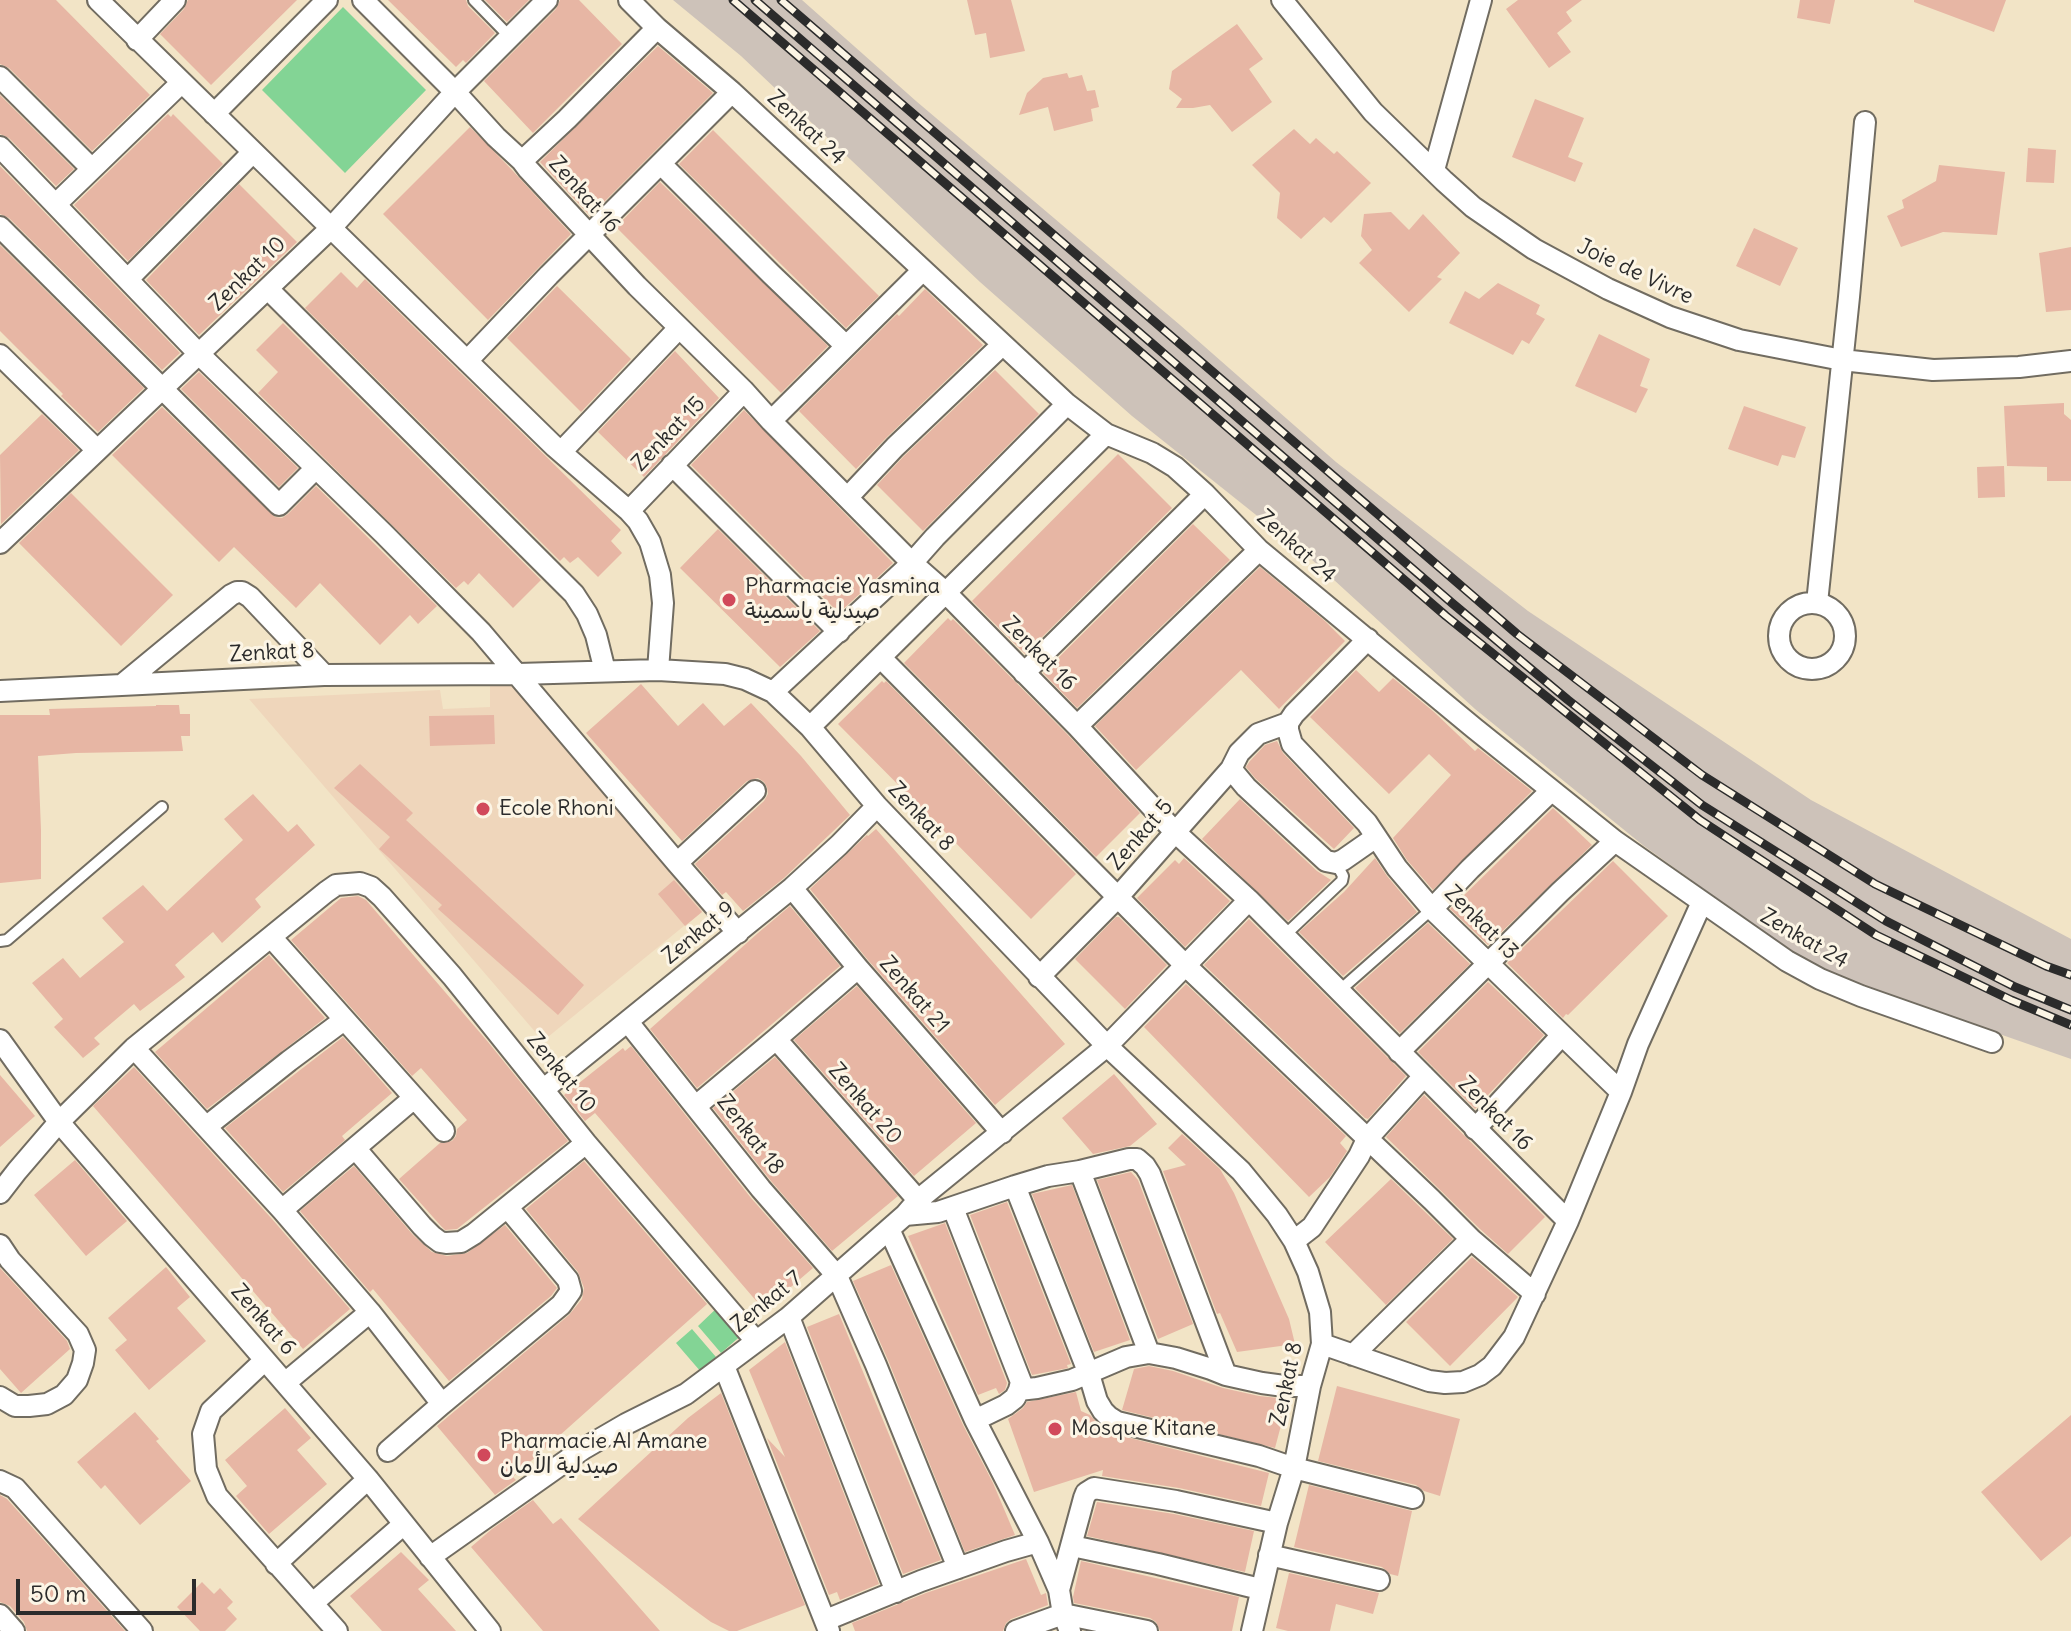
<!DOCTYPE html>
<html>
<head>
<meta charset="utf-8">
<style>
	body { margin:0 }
	#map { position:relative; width:2071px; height:1631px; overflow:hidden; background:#f2e4c6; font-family:Delius,sans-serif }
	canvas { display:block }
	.scale { position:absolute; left:16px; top:1579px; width:180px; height:36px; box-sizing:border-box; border:4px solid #2b2b2b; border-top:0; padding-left:10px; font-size:24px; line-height:28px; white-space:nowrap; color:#2b2b2b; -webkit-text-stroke:6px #fcf5e5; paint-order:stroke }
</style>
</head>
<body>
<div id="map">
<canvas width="2071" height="1631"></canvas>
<div class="scale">50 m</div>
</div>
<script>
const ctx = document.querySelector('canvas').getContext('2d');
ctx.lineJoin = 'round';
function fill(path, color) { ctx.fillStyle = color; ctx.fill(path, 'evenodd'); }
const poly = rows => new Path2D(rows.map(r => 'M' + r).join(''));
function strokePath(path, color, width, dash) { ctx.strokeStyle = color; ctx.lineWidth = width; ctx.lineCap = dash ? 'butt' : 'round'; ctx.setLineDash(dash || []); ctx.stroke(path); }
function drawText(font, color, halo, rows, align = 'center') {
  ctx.font = font + ' Delius,"Playpen Sans Arabic",sans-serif'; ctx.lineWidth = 6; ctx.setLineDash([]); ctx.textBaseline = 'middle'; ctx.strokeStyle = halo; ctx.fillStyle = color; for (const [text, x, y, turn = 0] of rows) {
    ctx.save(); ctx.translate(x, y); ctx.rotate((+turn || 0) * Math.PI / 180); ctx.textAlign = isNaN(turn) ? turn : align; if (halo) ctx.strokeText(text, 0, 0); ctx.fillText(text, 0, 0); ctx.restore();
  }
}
const built = poly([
	[490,685,519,685,706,908,543,1041,249,699,440,690,443,709,490,707]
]);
const industrial = poly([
	[673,0,802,0,916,101,1180,325,1336,462,1528,611,1811,800,2071,939,2071,1059,1839,978,1790,951,1644,846,1475,709,1310,558,1132,416,980,282,741,56]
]);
const green = poly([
	[343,7,426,90,345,173,262,90],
	[720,1305,744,1333,721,1353,698,1326],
	[692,1329,716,1357,701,1372,676,1343]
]);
const building = poly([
	[0,0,56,0,150,95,92,151,9,68,0,64],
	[188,0,297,0,211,85,160,34,184,9],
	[388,0,466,0,468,6,495,33,466,63,463,60,456,67],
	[485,0,529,0,507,22],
	[560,0,579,0,622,44,533,133,484,81,556,9],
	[967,0,1011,0,1025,51,990,58,986,33,975,35],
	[1518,0,1582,0,1566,12,1572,21,1557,33,1571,52,1549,68,1506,9],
	[1800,0,1835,0,1830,24,1797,18],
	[1914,0,2006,0,1994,32,1914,2],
	[1237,24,1263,59,1249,69,1272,102,1232,132,1210,105,1193,108,1176,108,1182,99,1169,89,1172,71],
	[658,46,713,93,590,216,540,162],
	[1067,73,1069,78,1082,75,1087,91,1095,90,1099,107,1091,109,1093,121,1054,131,1048,107,1019,115,1027,93,1043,78],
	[0,95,74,169,56,186,9,138,0,134],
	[1535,99,1584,118,1568,157,1583,163,1575,182,1512,157],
	[168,114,171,117,173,114,223,164,128,261,74,205],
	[470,127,512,170,571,234,488,320,383,214],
	[1294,129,1310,144,1316,138,1334,154,1337,151,1371,183,1331,223,1324,217,1301,239,1277,218,1280,193,1252,165],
	[713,130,879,296,846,328,679,164],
	[2028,148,2056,150,2054,183,2026,182],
	[1939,165,2005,172,1997,235,1943,232,1901,247,1887,216,1904,208,1902,200,1936,181],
	[0,166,180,353,162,370,9,218,0,214],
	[660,182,828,346,781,393,616,227],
	[239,184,297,242,199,335,146,280],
	[1391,212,1409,230,1423,214,1460,253,1437,277,1442,279,1409,312,1359,263,1372,250,1361,236,1364,214],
	[1754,228,1798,248,1780,286,1736,266],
	[0,245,144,388,98,432,61,396,63,394,0,331],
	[2071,247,2071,310,2046,312,2039,253],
	[341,272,357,288,365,279,621,530,611,541,622,553,598,577,578,557,570,563,564,557,560,561,305,308],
	[1498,283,1540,305,1536,314,1545,319,1529,344,1522,340,1513,355,1449,323,1465,291,1479,299],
	[557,286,631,359,581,412,507,338],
	[925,289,983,345,886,438,856,469,799,411,897,314,899,316],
	[283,323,541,580,513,608,479,573,468,585,464,581,456,588,258,393,278,372,256,350],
	[1599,334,1650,359,1640,386,1648,389,1636,413,1575,386],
	[675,351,719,398,644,477,598,432],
	[995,370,1039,414,923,531,877,485,904,456],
	[199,372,298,468,279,487,181,389],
	[2064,403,2064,414,2071,420,2071,481,2047,481,2047,467,2007,466,2004,406],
	[1744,406,1806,427,1795,458,1782,455,1778,466,1728,449],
	[162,407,275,517,282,518,288,514,316,486,437,606,418,624,410,615,380,645,320,583,296,608,234,547,219,562,112,455],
	[744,410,893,563,839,613,691,465],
	[42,414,79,450,1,524,0,455],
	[1118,454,1172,508,1025,654,972,601],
	[2004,466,2005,497,1978,498,1977,467],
	[71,493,173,595,121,646,19,543],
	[1193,524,1230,560,1077,708,1043,673],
	[718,529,820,631,780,667,680,568],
	[1260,567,1325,621,1345,641,1279,709,1241,670,1136,770,1095,726],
	[948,618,951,621,953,619,1068,735,1140,813,1096,857,904,663],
	[1356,670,1379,692,1393,678,1434,712,1475,751,1478,748,1532,791,1433,890,1407,860,1393,838,1451,775,1429,754,1389,794,1310,717],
	[882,681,884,683,886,681,1076,874,1031,919,838,724],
	[641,684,678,726,703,703,724,726,751,703,801,756,850,815,784,878,743,911,726,892,722,895,695,864,764,801,768,794,767,787,764,782,758,778,747,781,682,841,586,733],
	[156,705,179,705,180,714,190,714,190,736,181,736,183,751,76,753,38,756,41,830,41,879,0,883,0,715,50,715,49,709,156,706],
	[494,715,495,744,430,746,429,716],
	[1277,741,1283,753,1354,828,1334,849,1255,778,1246,767,1250,761,1265,745],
	[360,764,413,813,406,820,584,985,558,1015,438,909,442,905,379,849,390,837,334,788],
	[253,794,288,832,297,824,315,845,255,899,261,907,222,943,213,932,175,965,185,977,140,1011,134,1004,94,1038,100,1044,83,1058,54,1027,63,1019,32,983,63,958,80,978,124,942,102,918,143,885,167,911,243,840,224,819],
	[1240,799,1317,871,1331,880,1288,921,1202,839],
	[1553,808,1592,845,1488,945,1450,909],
	[876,829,1065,1044,995,1105,868,960,810,889,867,835,868,836],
	[1184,858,1230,901,1185,947,1137,898,1175,860,1179,864],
	[1375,858,1387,876,1417,912,1343,976,1299,932,1344,892],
	[1613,861,1668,916,1568,1015,1566,1014,1563,1018,1507,963],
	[674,880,702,912,685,926,658,894],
	[358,896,366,900,488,1042,568,1141,457,1229,445,1230,441,1226,399,1179,440,1143,452,1141,456,1136,457,1129,467,1120,421,1068,412,1076,291,940,341,898],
	[790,906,840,966,697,1088,650,1029,758,933],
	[1116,917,1119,917,1167,965,1125,1009,1075,959],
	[1249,919,1406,1076,1368,1119,1365,1118,1204,965],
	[1428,923,1470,964,1400,1033,1355,988],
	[269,955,325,1018,207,1109,155,1052],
	[1488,982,1544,1035,1475,1109,1418,1052],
	[1186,984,1346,1136,1340,1143,1347,1151,1330,1177,1309,1197,1144,1027],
	[857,986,976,1123,914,1176,794,1040],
	[343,1037,392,1093,342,1136,345,1140,283,1192,225,1128],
	[631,1046,751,1198,813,1268,764,1310,595,1113,585,1121,564,1095,623,1048,625,1051],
	[775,1057,898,1196,832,1251,771,1181,713,1108],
	[134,1067,272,1219,350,1309,303,1349,93,1106],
	[1114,1074,1157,1124,1130,1146,1093,1154,1062,1118],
	[0,1075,35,1116,0,1147],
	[1424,1095,1545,1217,1508,1254,1480,1229,1386,1137],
	[1182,1134,1220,1169,1234,1193,1289,1319,1295,1344,1237,1352,1220,1313,1217,1314,1163,1171,1186,1165,1168,1148],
	[75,1160,127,1221,86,1256,34,1195],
	[584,1161,707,1304,513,1477,516,1480,495,1495,437,1426,569,1315,582,1299,584,1288,578,1272,526,1209],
	[354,1166,413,1235,432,1252,447,1256,467,1253,505,1225,557,1288,551,1296,449,1381,373,1289,370,1292,300,1211],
	[1131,1172,1138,1180,1193,1324,1158,1339,1097,1180],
	[1391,1179,1453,1239,1386,1305,1325,1242],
	[1072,1185,1130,1340,1094,1352,1032,1194],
	[1007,1202,1071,1364,1067,1365,1068,1368,1032,1375,970,1215],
	[945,1223,1007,1383,1005,1390,999,1394,996,1388,978,1395,908,1236],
	[1472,1257,1518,1297,1450,1366,1406,1322],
	[891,1265,963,1425,993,1483,1015,1535,965,1552,888,1360,853,1281],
	[166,1267,190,1297,177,1308,206,1341,149,1390,115,1350,127,1340,108,1318],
	[0,1268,67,1341,70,1349,21,1393,0,1369],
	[839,1314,941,1560,903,1574,807,1327],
	[785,1342,879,1584,840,1600,837,1592,829,1595,767,1438,785,1457,749,1370],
	[1149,1366,1173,1371,1223,1388,1259,1396,1288,1399,1275,1448,1122,1410,1134,1369],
	[1337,1386,1460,1419,1440,1496,1424,1491,1416,1485,1318,1461],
	[1076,1392,1081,1411,1090,1415,1100,1426,1114,1434,1269,1473,1261,1506,1179,1488,1102,1476,1103,1470,1034,1492,1008,1419,1023,1408,1027,1402],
	[721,1393,805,1605,737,1631,729,1631,711,1622,689,1606,578,1519,688,1418],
	[285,1408,311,1438,297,1450,327,1484,269,1534,236,1496,247,1486,225,1460],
	[135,1412,159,1439,156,1441,191,1481,140,1525,105,1485,101,1489,77,1462],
	[2071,1415,2071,1536,2041,1561,1981,1492],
	[1309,1485,1412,1511,1398,1576,1390,1574,1382,1567,1294,1547],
	[0,1495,7,1499,125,1631,27,1631,24,1622,10,1606,0,1602],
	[533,1500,553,1524,561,1518,660,1631,543,1631,471,1547,492,1529],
	[1097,1502,1174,1514,1254,1531,1245,1572,1087,1536],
	[401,1552,429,1580,418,1589,456,1631,382,1631,350,1596],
	[1026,1559,1041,1595,1046,1593,1048,1605,1011,1619,1006,1623,1003,1631,855,1631,852,1623,926,1593],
	[1081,1561,1239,1597,1232,1631,1160,1631,1156,1622,1150,1618,1074,1603,1073,1597],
	[1289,1573,1379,1593,1373,1614,1336,1604,1330,1631,1288,1631,1276,1628],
	[202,1582,214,1594,220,1588,233,1602,227,1608,237,1619,225,1631,200,1631,177,1607]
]);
const lane = poly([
	[474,0,510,37],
	[1284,936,1342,881,1343,876,1336,863],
	[0,941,7,940,162,807],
	[1339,991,1432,909]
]);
const street = poly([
	[98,0,555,447,629,511,638,521,650,542,660,575,663,603,658,670],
	[363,0,455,92,496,137,522,161],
	[629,0,657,28,732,92,1067,404,1106,434,1152,453,1175,467,1205,494,1259,550,1474,728,1615,841,1787,961,1820,979,1861,996,1992,1042],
	[1282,0,1373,112,1444,181,1473,207,1534,249,1608,289,1670,317,1739,340,1842,360,1933,370,2019,367,2071,361],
	[657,28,567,119,522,161,528,169,637,286,744,391,771,421,912,563,945,592,1077,726,1175,832,1249,900,1568,1221],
	[137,40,175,0],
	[0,77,92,169],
	[214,114,327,0],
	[0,147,199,354,384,534,481,632,677,863,738,933],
	[661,164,771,274,846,346],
	[1434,170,1481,0],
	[56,204,181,83],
	[0,227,279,505,316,468],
	[128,279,252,153],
	[268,289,574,594,587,614,596,635,605,671],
	[0,355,97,450],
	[467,361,549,275,732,92],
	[771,421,923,270],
	[561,452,679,328],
	[672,465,839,632],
	[848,497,895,447,1002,345],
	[629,511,744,391],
	[0,543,330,229,455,92,547,0],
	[1817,603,1849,297,1865,122],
	'1779 636a33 33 0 1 1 66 0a33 33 0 1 1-66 0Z',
	[1368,639,1294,714,1288,723,1288,730,1292,744,1367,823,1397,868,1432,909,1621,1092],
	[881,658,1185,965,1432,1200,1471,1239,1535,1294],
	[1024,673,1205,494],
	[123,684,231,595,237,592,242,592,250,597,324,675],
	[0,691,324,675,518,674,658,670,725,674,745,679,773,692,810,727,877,806,1107,1046,1241,1171,1277,1215,1294,1241,1308,1272,1320,1312,1322,1344,1310,1386,1294,1468,1277,1523,1252,1631],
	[773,692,912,563,935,537,1067,404],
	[1077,726,1259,550],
	[810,727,1106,434],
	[1231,769,1239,753,1258,734,1288,723],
	[677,863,755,791],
	[792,888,858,968,1002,1133],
	[1432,909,1470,869,1551,791],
	[271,937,444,1131],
	[1039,977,1117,898,1231,769,1246,787,1326,861,1336,863,1343,860,1376,837],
	[628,1022,761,1189,837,1276,876,1365,958,1568],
	[776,1039,918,1200],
	[0,1040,59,1122,368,1479,490,1631],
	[134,1048,282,1210,370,1312,442,1404,561,1305,571,1291,568,1280,508,1208],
	[1399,1052,1560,892,1615,841],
	[544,1089,792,888,839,845,877,806],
	[696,1106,776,1039,858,968],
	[207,1126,289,1061,344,1020],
	[1475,1129,1562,1035],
	[355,1148,422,1226,432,1236,440,1242,446,1243,461,1242,474,1234,586,1143],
	[1080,1171,1149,1353],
	[1015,1186,1089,1374,1097,1401,1103,1411,1109,1417,1117,1422,1259,1456,1294,1468,1413,1498],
	[0,1193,17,1171,59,1122,134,1048,326,892,336,885,360,883,371,887,382,897,452,976,586,1143,756,1341],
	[953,1208,1021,1382,1019,1390,1015,1398,1006,1405,975,1420],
	[282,1210,414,1098],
	[905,1215,938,1212,1015,1186,1048,1176,1080,1171,1129,1159,1137,1159,1145,1166,1150,1174,1226,1375],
	[889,1229,975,1420,1038,1542,1059,1590,1063,1614,1070,1631],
	[1294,1241,1312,1227,1359,1156,1367,1139,1424,1076],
	[0,1245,10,1260,78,1334,85,1350,83,1363,77,1380,64,1395,47,1404,29,1406,15,1406,0,1397],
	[789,1317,896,1592],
	[1322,1344,1429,1381,1445,1383,1463,1382,1480,1375,1492,1366,1514,1337,1568,1221,1621,1092,1638,1044,1702,902],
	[1353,1355,1471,1239],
	[265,1360,211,1411,203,1434,206,1469,217,1496,337,1631],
	[724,1366,829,1631],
	[285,1383,370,1312],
	[1019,1390,1037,1388,1072,1380,1126,1357,1149,1353,1176,1358,1211,1369,1226,1375,1262,1383,1284,1386,1310,1386],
	[388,1451,442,1404],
	[0,1481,15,1488,142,1631],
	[1072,1546,1158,1564,1260,1589],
	[1269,1555,1379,1580],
	[430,1557,583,1449,626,1424,686,1394,789,1317,905,1215,918,1200,1107,1046,1249,900],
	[276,1564,368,1479],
	[1059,1590,1084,1498,1086,1493,1094,1488,1176,1501,1277,1523],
	[313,1603,404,1524],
	[0,1615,14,1631],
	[826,1620,921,1581,1006,1551,1038,1542],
	[1016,1631,1063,1614,1147,1631]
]);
const rail = poly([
	[733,0,1446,616,1700,820,1876,935,2011,1000,2071,1025],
	[755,0,1452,603,1568,700,1702,805,1886,921,2015,987,2071,1010],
	[781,0,1517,634,1702,775,1875,884,2046,966,2071,975]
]);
const markers = [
	[729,600,8,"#d1495b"],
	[483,809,8,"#d1495b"],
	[1055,1429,8,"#d1495b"],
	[484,1455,8,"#d1495b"]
];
const streetNames = [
	["Zenkat 24",806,128,43],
	["Zenkat 16",584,195,48],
	["Joie de Vivre",1635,272,25],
	["Zenkat 10",248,274,-44],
	["Zenkat 15",669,434,-46],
	["Zenkat 24",1296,547,42],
	["Zenkat 8",272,653,-3],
	["Zenkat 16",1039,654,45],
	["Zenkat 8",921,817,47],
	["Zenkat 5",1141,835,-49],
	["Zenkat 13",1481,923,45],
	["Zenkat 9",699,933,-39],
	["Zenkat 24",1804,939,30],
	["Zenkat 21",914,995,49],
	["Zenkat 10",561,1073,51],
	["Zenkat 20",865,1104,49],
	["Zenkat 16",1495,1114,45],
	["Zenkat 18",750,1135,52],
	["Zenkat 7",767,1302,-39],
	["Zenkat 6",263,1320,49],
	["Zenkat 8",1287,1384,-78]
];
const poiNames = [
	["Pharmacie Yasmina",745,587],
	["صيدلية ياسمينة",745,612],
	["Ecole Rhoni",499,809],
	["Mosque Kitane",1071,1429],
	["Pharmacie Al Amane",500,1442],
	["صيدلية الأمان",500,1467]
];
fill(built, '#efd6bb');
fill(industrial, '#cdc2b9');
fill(green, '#83d495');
fill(building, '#e7b6a4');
strokePath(lane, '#716c61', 14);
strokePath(street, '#716c61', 24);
strokePath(lane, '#fff', 10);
strokePath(street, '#fff', 20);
strokePath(rail, '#2b2b2b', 9);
strokePath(rail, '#fcf5e5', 6, [18]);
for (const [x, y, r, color] of markers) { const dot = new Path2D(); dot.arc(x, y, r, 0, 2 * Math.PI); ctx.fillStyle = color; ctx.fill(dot); strokePath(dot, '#fcf5e5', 3); }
drawText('22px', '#2b2b2b', '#fcf5e5', streetNames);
drawText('22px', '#2b2b2b', '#fcf5e5', poiNames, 'left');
</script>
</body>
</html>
